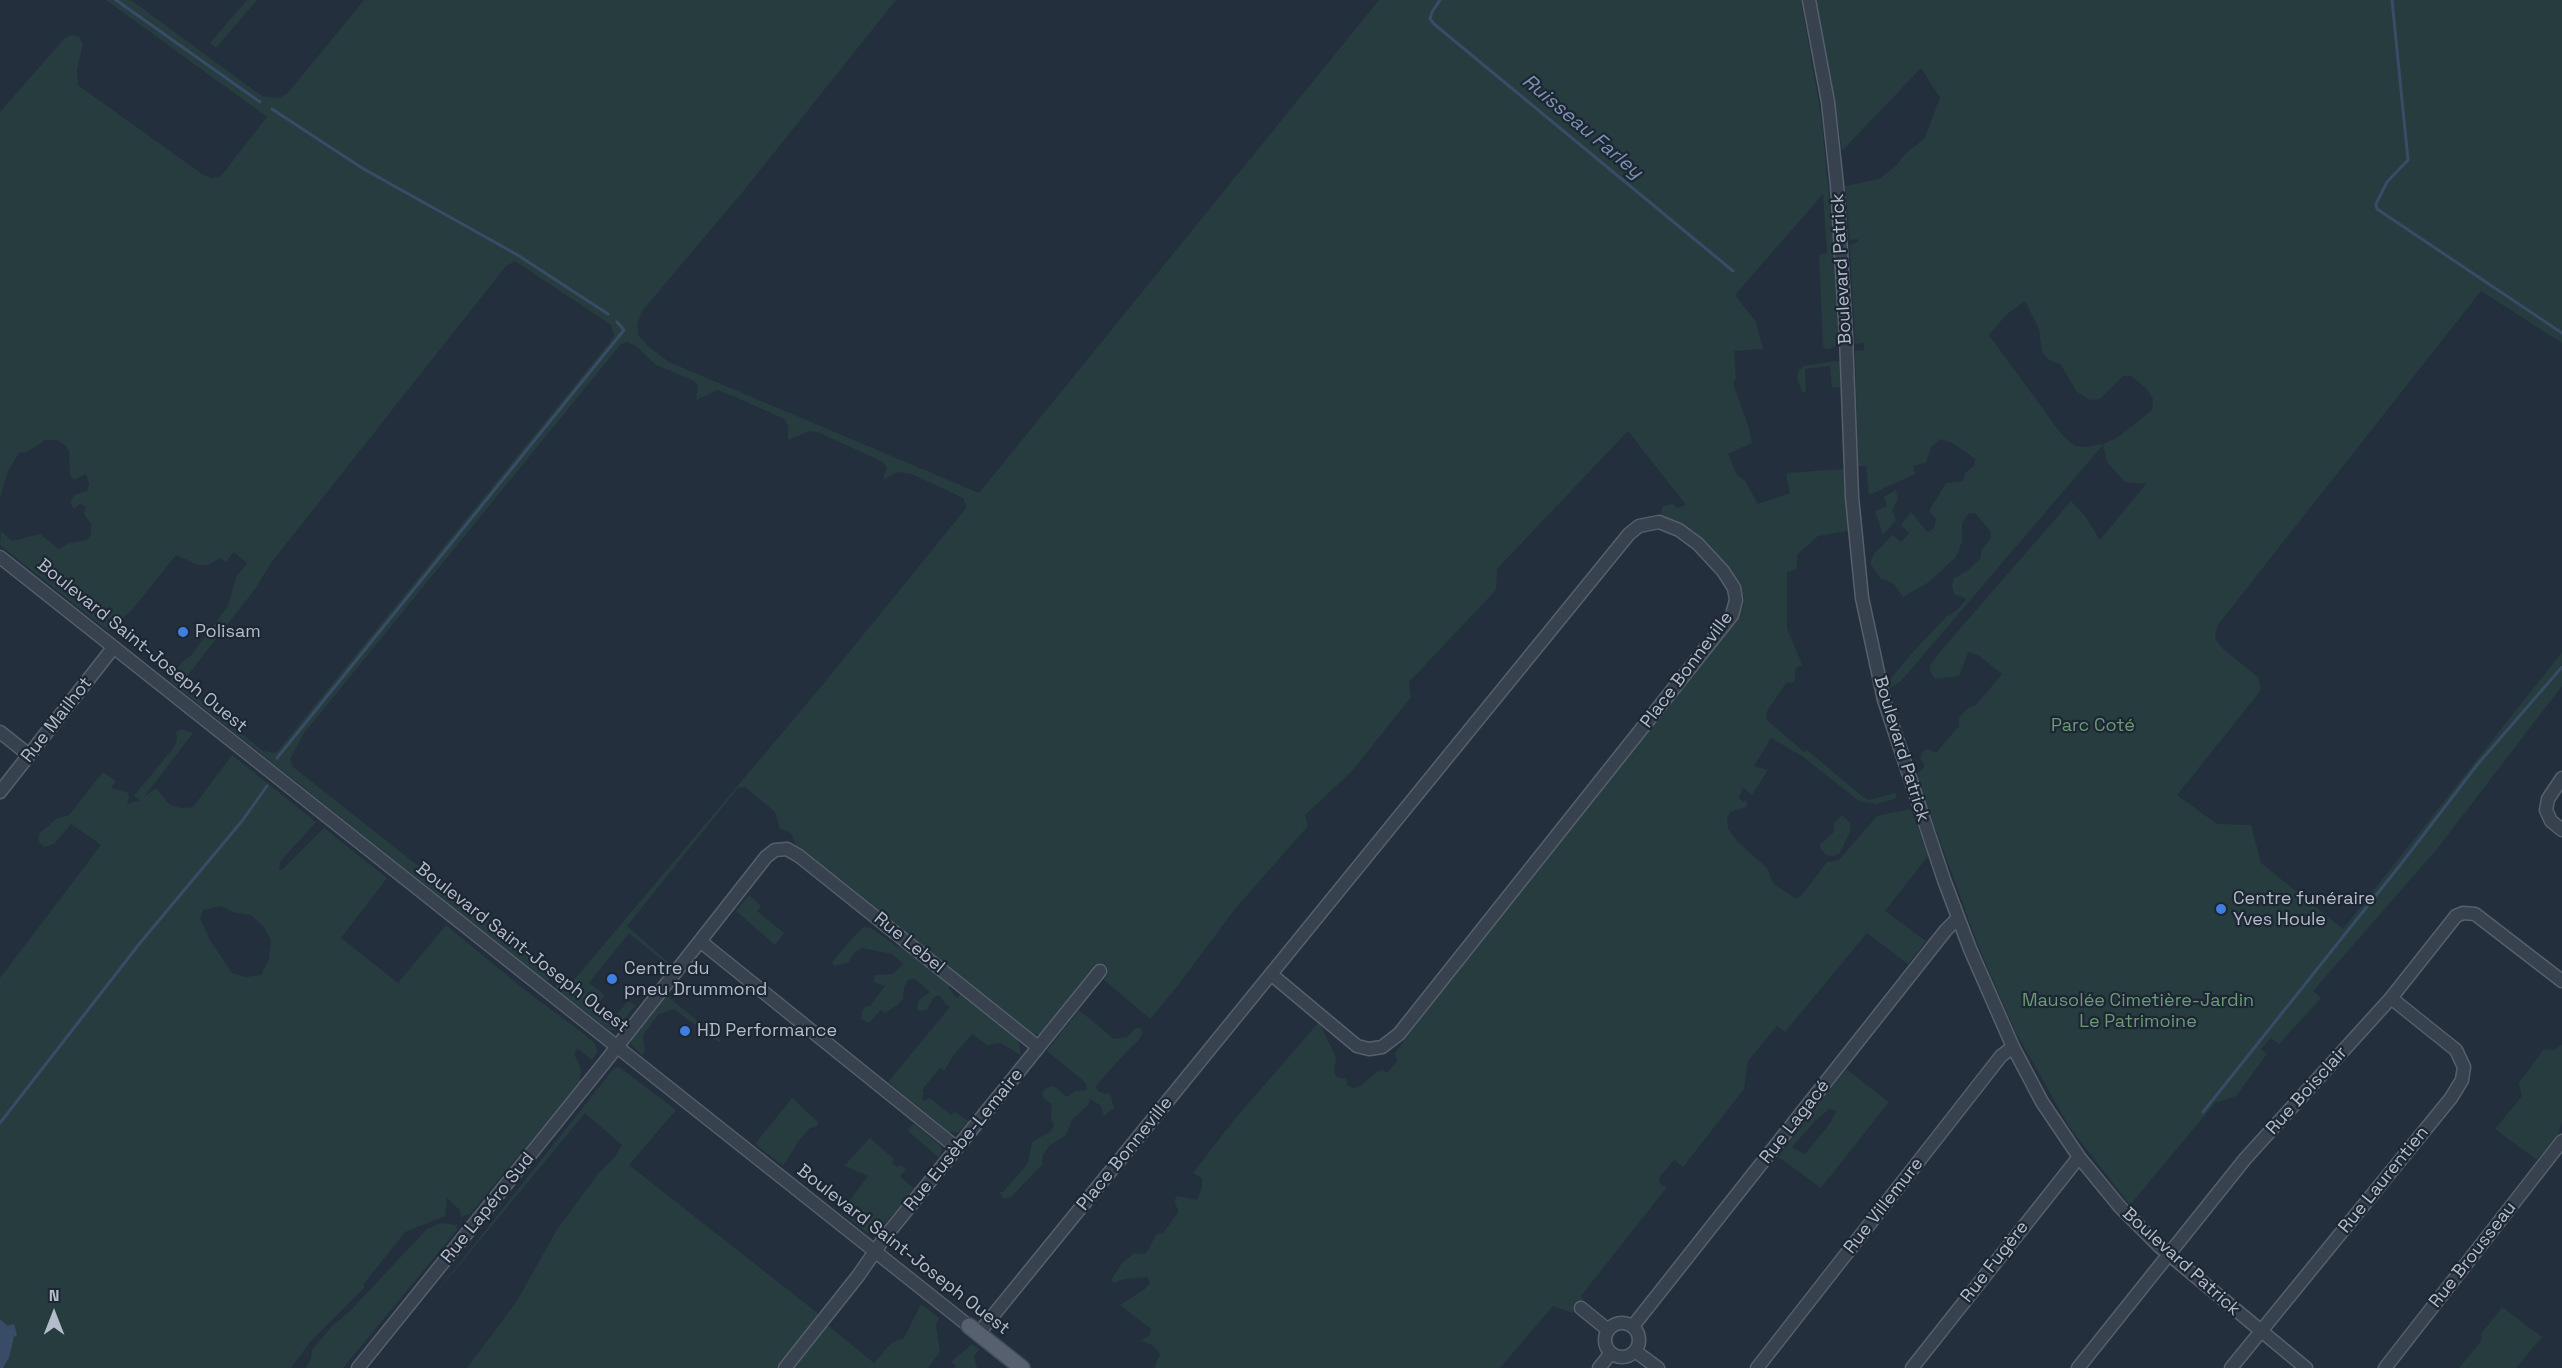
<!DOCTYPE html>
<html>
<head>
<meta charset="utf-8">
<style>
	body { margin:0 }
	#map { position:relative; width:2562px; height:1368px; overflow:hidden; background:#242f3e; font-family:"Space Grotesk",sans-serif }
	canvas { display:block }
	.north { position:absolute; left:24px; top:1284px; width:60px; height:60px; -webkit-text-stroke:4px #1d2633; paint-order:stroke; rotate:0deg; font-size:16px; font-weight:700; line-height:24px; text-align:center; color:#b4bcc9 }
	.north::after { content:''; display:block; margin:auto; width:21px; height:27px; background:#b4bcc9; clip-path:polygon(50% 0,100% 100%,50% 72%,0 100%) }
</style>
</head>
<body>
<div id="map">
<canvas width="2562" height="1368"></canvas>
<div class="north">N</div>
</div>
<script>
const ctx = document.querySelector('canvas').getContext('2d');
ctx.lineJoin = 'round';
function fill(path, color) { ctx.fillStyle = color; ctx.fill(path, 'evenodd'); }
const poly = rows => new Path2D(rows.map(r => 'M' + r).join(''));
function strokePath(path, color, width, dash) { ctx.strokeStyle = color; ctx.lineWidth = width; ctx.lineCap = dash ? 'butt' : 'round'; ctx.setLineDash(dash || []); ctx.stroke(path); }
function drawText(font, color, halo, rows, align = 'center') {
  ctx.font = font + ' "Space Grotesk",sans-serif'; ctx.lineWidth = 4.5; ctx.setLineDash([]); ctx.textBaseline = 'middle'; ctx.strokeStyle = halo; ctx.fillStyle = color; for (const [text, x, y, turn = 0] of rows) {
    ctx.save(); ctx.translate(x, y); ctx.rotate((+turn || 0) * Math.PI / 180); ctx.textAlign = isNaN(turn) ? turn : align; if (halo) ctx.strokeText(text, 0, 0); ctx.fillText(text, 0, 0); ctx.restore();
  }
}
const green = poly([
	[106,0,131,0,262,96,279,98,287,94,364,0,896,0,745,189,643,310,637,324,638,335,649,347,669,362,979,493,1379,0,1801,0,1821,115,1835,256,1839,344,1831,349,1825,349,1823,346,1819,255,1827,253,1823,194,1735,295,1756,322,1763,349,1734,351,1736,379,1733,383,1749,428,1752,443,1728,454,1737,475,1745,481,1758,504,1790,493,1786,475,1788,473,1843,469,1848,531,1818,536,1797,555,1797,569,1787,572,1787,628,1802,665,1796,668,1794,682,1786,683,1766,713,1767,720,1804,752,1807,750,1863,797,1869,800,1895,793,1897,798,1876,804,1859,801,1802,756,1771,738,1754,766,1768,770,1752,795,1743,788,1739,798,1743,802,1745,800,1747,802,1746,807,1730,812,1727,819,1728,829,1738,842,1767,868,1773,883,1796,899,1801,896,1827,862,1839,860,1877,816,1911,809,1928,856,1885,911,1926,941,1908,964,1867,933,1785,1032,1777,1026,1748,1061,1744,1089,1683,1167,1674,1160,1659,1178,1660,1184,1667,1187,1581,1296,1584,1300,1573,1313,1553,1306,1500,1368,1154,1368,1160,1355,1159,1352,1152,1345,1141,1341,1150,1335,1151,1329,1120,1305,1145,1289,1150,1282,1147,1277,1125,1279,1114,1283,1111,1280,1122,1263,1134,1253,1144,1254,1149,1249,1156,1234,1163,1233,1177,1214,1178,1210,1174,1201,1177,1196,1197,1200,1202,1187,1202,1178,1193,1173,1233,1121,1319,1022,1336,1057,1334,1072,1337,1077,1346,1079,1347,1085,1353,1088,1359,1087,1377,1072,1382,1070,1387,1073,1397,1061,1395,1053,1466,958,1737,618,1744,603,1744,596,1735,578,1698,535,1686,526,1660,516,1663,506,1673,504,1677,508,1686,505,1628,431,1497,569,1496,590,1409,682,1411,697,1352,771,1305,815,1308,826,1235,909,1176,988,1150,1019,1104,980,1108,970,1098,963,1040,1034,1030,1035,797,848,791,833,780,829,775,812,745,787,738,788,627,926,670,964,668,965,629,933,589,983,605,995,594,1009,603,1017,615,1016,628,1001,636,1005,615,1030,609,1030,555,988,563,978,574,980,820,688,967,507,963,498,912,474,898,472,883,480,887,468,883,462,820,433,810,431,788,440,788,426,784,419,733,396,717,390,696,400,698,385,692,380,656,365,636,346,627,342,621,344,304,733,290,759,293,767,554,973,547,982,170,681,174,672,185,659,190,657,228,606,236,577,247,563,234,552,226,562,220,558,208,565,198,565,176,555,132,610,108,631,0,545,1,531,12,541,40,534,59,549,69,543,87,540,91,534,91,524,84,514,86,507,80,504,74,509,70,503,74,495,87,491,89,484,86,474,74,480,70,475,69,451,65,445,56,440,45,440,27,452,19,453,9,469,0,497,0,112,65,38,72,35,79,37,83,44,77,70,78,85,202,174,212,178,221,176,267,117],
	[515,261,611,325,614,335,610,342,276,753,263,751,181,684,255,589,271,563,506,266],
	[247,0,257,0,216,48,210,43],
	[1816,0,2562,0,2562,343,2481,291,2217,626,2215,638,2223,649,2258,677,2261,690,2177,795,2217,824,2251,825,2261,863,2343,929,2562,652,2562,686,2437,849,2313,991,2321,998,2279,1044,2271,1038,2261,1049,2267,1054,2236,1096,2215,1103,2130,1205,2070,1128,2015,1031,1978,945,1916,776,1925,766,1920,758,1923,751,1928,749,1936,753,1959,726,1959,718,1968,708,1976,705,2002,674,1978,655,1968,652,1959,676,1935,679,1930,671,1930,665,1945,646,2071,501,2085,516,2100,540,2146,484,2125,482,2107,462,2103,445,1901,681,1890,688,1888,682,1911,654,1947,616,1955,612,1967,599,1954,594,1952,586,1954,578,1967,571,1981,558,1981,550,1991,538,1990,531,1976,514,1969,513,1962,523,1962,542,1956,557,1929,582,1903,597,1894,584,1880,578,1870,563,1874,554,1892,535,1901,542,1909,533,1901,525,1911,512,1927,532,1934,529,1936,519,1930,512,1930,509,1946,483,1962,481,1966,472,1974,466,1975,459,1954,444,1941,439,1931,447,1926,463,1913,466,1915,474,1869,495,1866,466,1858,466,1855,351,1864,350,1864,343,1855,344,1850,245,1858,242,1858,239,1850,240,1845,186,1879,179,1896,166,1905,154,1924,139,1940,98,1921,68,1842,151,1833,89],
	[2025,301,2039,329,2042,352,2048,359,2061,365,2076,391,2089,400,2100,399,2123,376,2131,376,2146,388,2153,399,2152,410,2118,437,2103,444,2086,447,2075,446,2062,435,1989,335,2006,315],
	[1835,361,1840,362,1840,387,1832,388,1830,366,1805,369,1806,392,1802,392,1797,378,1799,370,1804,366],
	[1896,490,1898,499,1892,510,1896,520,1883,535,1875,511,1887,506,1884,497],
	[181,729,193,733,144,797,156,788,170,805,182,808,193,807,232,755,316,822,280,862,279,869,282,870,324,828,387,878,341,938,398,983,446,925,521,987,584,1034,595,1044,598,1051,592,1060,578,1049,574,1054,581,1069,580,1082,470,1214,461,1217,460,1210,447,1198,445,1216,405,1232,363,1285,365,1287,310,1342,291,1368,3,1368,9,1358,14,1337,8,1326,0,1319,0,978,101,845,71,824,54,844,44,847,39,842,39,834,56,819,69,815,103,772,116,781,111,788,127,792,129,797,127,804,140,800,134,796,174,747,177,740,176,732],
	[220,906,236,913,251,915,264,927,271,940,269,959,261,975,245,977,232,973,210,940,200,918,203,910],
	[1842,815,1851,824,1850,832,1840,853,1833,856,1827,855,1821,850,1820,844,1834,832,1834,823],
	[749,895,761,906,757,911,784,933,775,945,736,911],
	[864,927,871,928,898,947,909,950,949,982,949,988,957,998,962,992,1017,1037,1021,1051,1020,1055,1001,1043,987,1045,972,1034,953,1056,944,1071,940,1068,922,1090,924,1093,922,1098,924,1101,930,1098,951,1115,954,1112,969,1121,958,1133,949,1132,888,1082,950,1007,946,1005,939,995,933,998,927,1010,919,1011,917,1008,919,1000,930,992,915,979,908,980,904,987,903,999,896,1006,885,1013,881,1010,869,1023,861,1019,862,1012,865,1007,870,1006,885,986,874,982,875,975,893,974,903,964,892,954,862,948,855,952,848,963,834,966,832,962,857,933],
	[666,995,721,1040,720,1042,714,1039,674,1009,659,1014,643,1035,645,1051,642,1055,631,1044,633,1035],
	[1079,1010,1114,1039,1127,1037,1136,1028,1141,1028,1143,1032,1139,1040,1128,1050,1095,1087,1099,1092,1110,1094,1114,1108,1104,1116,1100,1105,1090,1099,1088,1105,1072,1120,1066,1135,1049,1146,1043,1155,1042,1165,1011,1197,1004,1199,999,1192,1003,1192,1028,1163,1032,1142,1051,1131,1054,1125,1051,1119,1052,1104,1044,1099,1042,1093,1046,1088,1054,1086,1067,1097,1075,1091,1087,1090,1086,1083,1047,1051],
	[2562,1045,2562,1122,2558,1134,2537,1160,2495,1129,2522,1096,2519,1083,2544,1049,2553,1050],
	[619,1067,676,1110,629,1165,820,1315,778,1368,467,1368,517,1301,556,1231,598,1174,614,1158,622,1145,585,1113,423,1309,614,1068],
	[1846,1069,1889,1102,1821,1188,1778,1157],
	[1829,1109,1836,1111,1831,1122,1805,1154,1792,1147,1816,1120],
	[792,1098,819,1123,816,1127,810,1128,800,1139,783,1166,755,1144],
	[914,1124,941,1146,942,1150,939,1158,907,1130],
	[870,1138,894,1159,892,1163,897,1167,900,1165,906,1169,900,1177,915,1189,875,1235,867,1233,841,1212,868,1176,844,1166],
	[441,1223,457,1225,457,1230,343,1368,306,1368,311,1359,312,1350,332,1326,350,1311,427,1229],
	[921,1304,939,1318,936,1325,940,1352,928,1368,792,1368,825,1323,874,1363,891,1343,904,1338],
	[2502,1307,2542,1337,2516,1368,2459,1368,2481,1341,2482,1333],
	[972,1344,980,1349,974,1356,977,1368,954,1368,956,1366,951,1362]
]);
const water = poly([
	[0,1319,8,1326,14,1324,17,1335,14,1337,9,1358,3,1368,0,1368]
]);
const stream = poly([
	[116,0,260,102],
	[1440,0,1432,12,1430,19,1434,24,1733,271],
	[2392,0,2408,160,2387,182,2376,204,2377,209,2562,333],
	[272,109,362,168,516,254,608,314],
	[277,758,624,330,617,322],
	[2203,1112,2401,864,2477,765,2562,667],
	[0,1123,140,943,242,821,267,786]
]);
const minor = poly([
	[1809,0,1828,102,1837,185,1846,336,1852,497,1862,598,1884,700,1944,880,1970,949,2013,1047,2042,1102,2079,1157,2120,1207,2160,1247,2306,1368],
	[0,557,969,1326],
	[0,732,29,755],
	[2562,778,2548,799,2546,810,2551,821,2562,830],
	[0,792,113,648],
	[700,941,957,1148],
	[1581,1308,1608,1330],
	'1605 1340a17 17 0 1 1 34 0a17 17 0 1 1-34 0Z',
	[1633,1326,1946,930,1958,918],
	[978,1334,1629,534,1639,526,1659,522,1679,530,1698,544,1723,571,1734,588,1736,600,1732,615,1399,1034,1382,1047,1369,1049,1357,1046,1272,975],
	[1635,1351,1658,1368],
	[358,1368,605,1062,766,857,775,850,787,849,799,856,1038,1047],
	[785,1368,858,1276,885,1237,1100,971],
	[1599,1368,1611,1353],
	[1757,1368,2001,1056,2013,1047],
	[1912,1368,2079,1157],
	[2078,1368,2245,1159,2391,998,2456,916,2463,913,2475,914,2562,981],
	[2231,1368,2451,1098,2462,1080,2464,1067,2456,1050,2391,998],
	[2385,1368,2562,1141]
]);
const major = poly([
	[969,1326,1022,1368]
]);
const markers = [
	[183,632,6,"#3f7fe0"],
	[2221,909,6,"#3f7fe0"],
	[612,979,6,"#3f7fe0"],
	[685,1031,6,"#3f7fe0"]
];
const streetNames = [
	["Boulevard Patrick",1842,269,-93],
	["Boulevard Saint-Joseph Ouest",142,646,39],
	["Place Bonneville",1687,670,-53],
	["Rue Mailhot",57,720,-52],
	["Boulevard Patrick",1901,749,73],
	["Rue Lebel",909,943,39],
	["Boulevard Saint-Joseph Ouest",522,948,38],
	["Rue Boisclair",2307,1091,-48],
	["Rue Lagacé",1795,1122,-52],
	["Rue Eusèbe-Lemaire",964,1140,-51],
	["Place Bonneville",1125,1154,-51],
	["Rue Laurentien",2384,1180,-51],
	["Rue Villemure",1884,1206,-52],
	["Rue Lapéro Sud",488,1208,-51],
	["Boulevard Saint-Joseph Ouest",903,1250,38],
	["Rue Brousseau",2473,1255,-52],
	["Rue Fugère",1995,1262,-52],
	["Boulevard Patrick",2181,1262,42]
];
const poiNames = [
	["Polisam",195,632],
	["Centre funéraire",2233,899],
	["Yves Houle",2233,920],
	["Centre du",624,969],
	["pneu Drummond",624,990],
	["HD Performance",697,1031]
];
const parkNames = [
	["Parc Coté",2093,726],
	["Mausolée Cimetière-Jardin",2138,1001],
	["Le Patrimoine",2138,1022]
];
const waterNames = [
	["Ruisseau Farley",1582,127,40]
];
fill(green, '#263c3f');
fill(water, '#394c67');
strokePath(stream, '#394c67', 3);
strokePath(minor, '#565f6c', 15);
strokePath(major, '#414a57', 18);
strokePath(minor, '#38414e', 12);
strokePath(major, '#56606e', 15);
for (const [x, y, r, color] of markers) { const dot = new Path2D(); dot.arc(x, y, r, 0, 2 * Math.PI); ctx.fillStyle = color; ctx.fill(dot); strokePath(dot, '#1d2633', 2); }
drawText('18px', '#b4bcc9', '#1d2633', streetNames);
drawText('18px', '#b4bcc9', '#1d2633', poiNames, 'left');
drawText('18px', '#6b9a76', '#1d2633', parkNames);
drawText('italic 20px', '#7c92b1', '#1d2633', waterNames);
</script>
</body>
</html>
